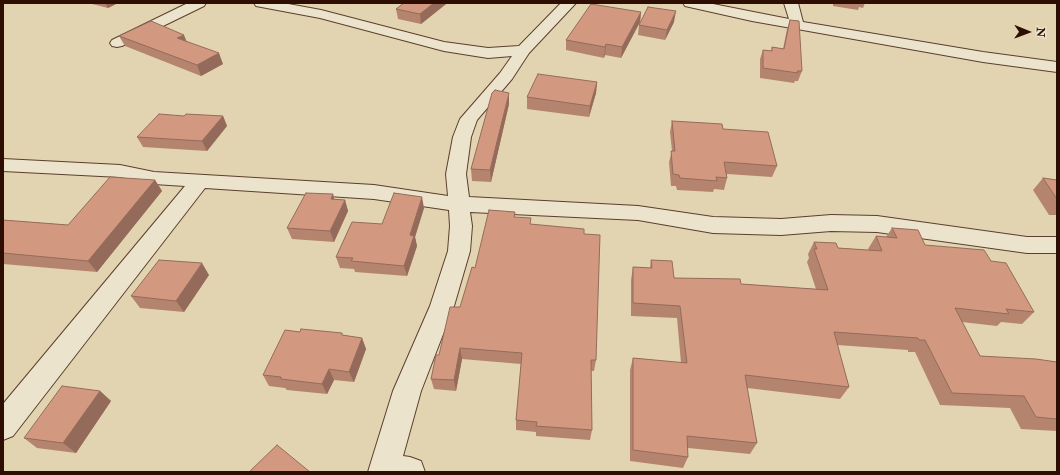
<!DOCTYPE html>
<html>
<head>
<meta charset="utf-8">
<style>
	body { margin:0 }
	#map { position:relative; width:1060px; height:475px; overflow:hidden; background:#e2d4b0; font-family:"IM FELL Double Pica",serif }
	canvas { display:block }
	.frame { position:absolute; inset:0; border:4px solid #2e0d02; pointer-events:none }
	.north { position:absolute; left:1008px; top:12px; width:40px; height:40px; -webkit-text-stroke:3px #ece3cc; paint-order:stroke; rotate:91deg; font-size:11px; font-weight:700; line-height:16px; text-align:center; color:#2e0d02 }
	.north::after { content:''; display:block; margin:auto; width:14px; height:18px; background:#2e0d02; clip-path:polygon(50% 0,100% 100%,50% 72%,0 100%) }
</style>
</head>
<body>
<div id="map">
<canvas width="1060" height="475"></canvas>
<div class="frame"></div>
<div class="north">N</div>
</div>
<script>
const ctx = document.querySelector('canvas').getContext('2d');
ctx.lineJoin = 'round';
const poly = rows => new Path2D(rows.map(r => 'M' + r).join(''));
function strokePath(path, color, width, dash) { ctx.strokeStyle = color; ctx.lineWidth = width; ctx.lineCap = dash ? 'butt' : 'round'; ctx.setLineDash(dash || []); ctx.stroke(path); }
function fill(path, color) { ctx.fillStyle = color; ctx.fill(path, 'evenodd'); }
const minor = poly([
	[188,3,206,3,204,6,122,46,117,47,112,46,110,43,112,40,188,3],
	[254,3,283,3,321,10,444,42,488,48,519,46,561,3,576,3,529,53,512,79,477,120,471,137,466,174,469,197,638,206,713,217,781,219,831,215,877,216,1027,237,1057,237,1057,253,1027,253,877,232,831,231,781,235,713,233,638,220,470,212,472,226,470,251,454,306,421,391,403,456,410,457,421,461,425,472,368,472,393,391,430,306,448,251,450,226,449,210,374,199,205,188,13,436,3,440,3,404,185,186,154,184,120,177,3,171,3,159,120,165,154,172,374,185,448,196,446,174,453,137,460,119,500,73,512,56,488,58,444,51,320,18,256,6,254,3],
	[683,3,708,3,789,19,784,3,798,3,803,22,983,52,1057,62,1057,72,983,62,752,21,685,6,683,3]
]);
const wall = poly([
	[88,3,118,3,108,8],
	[404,3,446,3,446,4,421,24,398,19,396,9],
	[833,3,865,3,863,8,859,7,858,10,833,6],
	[641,12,640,22,621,58,605,55,604,58,566,50,566,40],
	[790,20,802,71,798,81,795,81,794,83,760,78,760,59,763,50,771,51,772,47,783,49,787,29],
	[674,22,665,40,638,35,639,25],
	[119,36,187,41,223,64,201,76,125,46],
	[597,82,596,93,589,117,527,109,527,97],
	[509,104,491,182,472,181,471,169],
	[184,116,223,116,227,126,207,151,143,147,137,137],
	[672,121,723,129,777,166,772,177,727,174,727,178,724,190,714,189,713,192,677,190,676,186,671,186,669,162,672,151,670,132],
	[1043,178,1057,180,1057,215,1049,215,1033,190],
	[155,180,162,191,97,272,3,264,3,220,68,225],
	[333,194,334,199,345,200,348,211,334,242,292,239,287,228],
	[424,208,415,237,417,246,407,276,355,272,354,269,340,268,336,257,382,224],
	[515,217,531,224,584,234,596,360,594,371,591,371,592,430,590,440,536,436,536,432,516,430,516,420,521,364,462,359,456,391,434,389,431,379,439,355,460,307],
	[892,228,925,245,991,261,1034,312,1022,324,1001,322,997,326,962,322,980,356,1057,362,1057,431,1021,429,1010,408,940,405,915,352,908,352,908,350,837,345,849,387,840,399,747,388,757,443,750,454,688,448,688,457,683,468,630,461,630,370,633,358,681,363,677,318,631,316,631,280,633,267,650,268,651,260,674,278,741,284,816,289,807,262,809,258,808,254,814,242,838,248,869,250,868,249,876,236,886,237],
	[209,275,184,312,140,308,131,296],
	[343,336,362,338,366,349,354,382,334,380,327,394,287,390,285,388,269,386,263,375],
	[100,391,111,401,76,453,37,448,24,438]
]);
const shadedWall = poly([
	[105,3,118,3,108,8],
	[434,3,446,3,446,4,421,24,420,14],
	[676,11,674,22,665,40,667,30],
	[641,12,640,22,621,58,622,47],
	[184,35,188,45,177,38],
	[606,44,605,55,604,58,605,47],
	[219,53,223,64,201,76,197,65],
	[597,82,596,93,589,117,590,106],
	[509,93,509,104,491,182,490,170],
	[223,116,227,126,207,151,202,141],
	[155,180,162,191,97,272,88,261],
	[333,194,336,206,331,199],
	[422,197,424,208,415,237,417,246,407,276,404,266,410,235],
	[345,200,348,211,334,242,330,231],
	[202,263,209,275,184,312,176,301],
	[362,338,366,349,354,382,349,372],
	[460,348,462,359,456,391,454,380],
	[329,369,334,380,327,394,322,384],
	[100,391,111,401,76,453,63,443]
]);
const building = poly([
	[404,3,434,3,420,14,396,9,404,3],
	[591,4,641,12,622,47,606,44,605,47,566,40,591,4],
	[648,7,676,11,667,30,639,25,648,7],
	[790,20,799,21,802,71,797,71,798,73,763,68,763,50,772,51,772,47,784,49,790,20],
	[151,21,184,35,177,38,219,53,197,65,119,36,151,21],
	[538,74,597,82,590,106,527,97,538,74],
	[495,90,509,93,490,170,471,169,492,93,495,90],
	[159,114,184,116,186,114,223,116,202,141,137,137,159,114],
	[672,121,722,124,723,129,768,132,777,166,724,162,727,178,716,177,717,181,680,178,679,175,673,174,671,151,675,151,672,121],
	[110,177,155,180,88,261,3,253,3,220,68,225,110,177],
	[1043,178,1057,180,1057,199,1043,178],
	[306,193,333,194,331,199,345,200,330,231,287,228,306,193],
	[394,193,422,197,410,235,414,236,404,266,351,261,353,258,336,257,352,222,382,224,394,193],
	[489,210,515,212,514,217,531,218,530,224,584,229,584,234,600,235,596,360,591,360,592,430,536,426,537,422,516,420,522,353,460,348,454,380,431,379,436,355,439,355,450,307,460,307,472,267,475,268,489,210],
	[892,228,918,230,925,245,984,250,991,261,1006,263,1034,312,1006,309,1009,314,955,308,980,356,1036,359,1057,362,1057,419,1036,417,1024,396,952,393,925,340,919,340,918,338,834,332,849,387,745,375,757,443,687,436,688,457,633,450,633,358,687,363,680,306,633,303,633,267,652,268,651,260,672,261,674,278,740,279,741,284,828,290,814,249,817,249,814,242,836,243,838,248,882,251,876,236,897,238,892,228],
	[159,260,202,263,176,301,131,296,159,260],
	[301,329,342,333,342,335,362,338,349,372,329,369,322,384,281,379,281,377,263,375,285,330,300,332,301,329],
	[62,386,100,391,63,443,24,438,62,386],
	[277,445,310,472,249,472,277,445]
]);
strokePath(minor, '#5b3f2e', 2);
fill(minor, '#ece3cc');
fill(wall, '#b5846e');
fill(shadedWall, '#946b5a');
fill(building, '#d39980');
strokePath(building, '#946b5a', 1);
</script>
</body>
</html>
